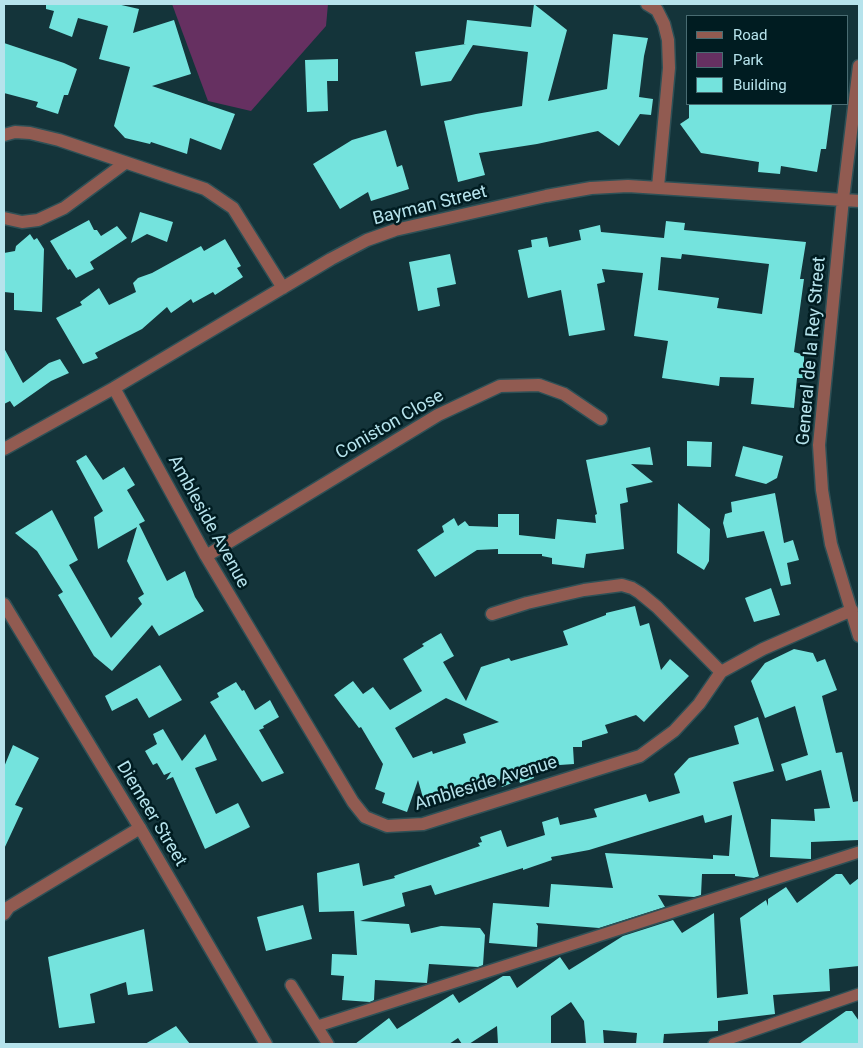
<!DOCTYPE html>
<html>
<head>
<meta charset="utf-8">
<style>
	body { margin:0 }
	#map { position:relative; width:863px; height:1048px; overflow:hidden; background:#14343a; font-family:Roboto,sans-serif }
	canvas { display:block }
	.frame { position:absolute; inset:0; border:5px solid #b6e3ec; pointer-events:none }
	.legend { position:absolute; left:686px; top:15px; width:162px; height:90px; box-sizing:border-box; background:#001c21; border:1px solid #496c72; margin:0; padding:6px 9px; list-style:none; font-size:15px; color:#b6e3ec }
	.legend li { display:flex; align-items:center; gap:10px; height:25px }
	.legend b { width:25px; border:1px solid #496c72 }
</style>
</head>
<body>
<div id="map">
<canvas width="863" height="1048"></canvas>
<div class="frame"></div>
<ul class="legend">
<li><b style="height:6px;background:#915b51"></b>Road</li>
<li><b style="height:14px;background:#663061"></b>Park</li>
<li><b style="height:14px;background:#74e3dd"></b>Building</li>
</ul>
</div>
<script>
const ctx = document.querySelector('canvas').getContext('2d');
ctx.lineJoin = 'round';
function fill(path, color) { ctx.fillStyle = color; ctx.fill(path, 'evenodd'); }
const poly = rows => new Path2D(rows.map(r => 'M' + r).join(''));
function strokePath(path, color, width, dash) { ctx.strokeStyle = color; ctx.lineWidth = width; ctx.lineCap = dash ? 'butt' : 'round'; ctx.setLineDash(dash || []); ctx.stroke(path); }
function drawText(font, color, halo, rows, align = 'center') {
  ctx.font = font + ' Roboto,sans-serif'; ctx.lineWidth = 5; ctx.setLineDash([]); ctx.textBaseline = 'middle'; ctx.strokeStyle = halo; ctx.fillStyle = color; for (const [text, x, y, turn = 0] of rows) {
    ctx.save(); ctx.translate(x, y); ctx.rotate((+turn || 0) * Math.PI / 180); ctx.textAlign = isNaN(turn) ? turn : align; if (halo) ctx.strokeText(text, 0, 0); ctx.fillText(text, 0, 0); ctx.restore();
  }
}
const green = poly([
	[172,4,328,4,326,26,251,111,208,101]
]);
const building = poly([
	[46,4,117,4,139,9,133,33,174,20,191,74,152,86,235,114,221,150,190,138,187,154,151,142,150,144,125,138,114,126,130,67,99,59,108,26,78,18,72,37,49,28,54,11,46,9],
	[534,4,567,30,548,101,607,89,613,34,648,38,644,56,639,97,653,99,651,115,640,114,619,146,598,131,537,144,479,153,485,175,458,182,444,121,476,114,522,106,528,52,473,45,451,81,421,86,415,52,466,44,464,44,467,20,531,27],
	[4,43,64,63,77,69,68,95,64,95,58,114,36,107,38,102,4,93],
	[338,59,338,81,327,81,328,111,307,112,305,60],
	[689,104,832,104,826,149,821,149,817,172,781,166,780,174,758,172,759,162,701,153,680,124,689,118],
	[386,130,397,167,402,165,409,189,371,201,368,192,340,209,313,164,352,140],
	[140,212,173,222,167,242,147,234,131,243],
	[89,220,94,230,97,230,101,236,117,226,127,238,90,262,94,269,76,278,70,269,68,270,50,241],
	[666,221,685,223,684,230,806,242,800,279,804,279,794,352,804,355,804,378,797,378,794,408,751,404,754,378,720,377,719,386,662,378,668,341,634,336,643,273,602,269,605,282,597,284,605,330,569,336,561,290,528,298,518,250,532,247,531,240,547,237,549,247,581,240,579,230,600,225,601,232,664,238],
	[682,254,769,264,762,314,717,308,719,298,658,290,661,257,681,259],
	[30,234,34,240,37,238,44,249,42,312,14,310,14,293,4,292,4,253,15,251,16,246],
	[225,239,241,266,237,268,243,277,215,295,213,292,193,303,191,299,171,313,167,307,142,329,95,353,98,358,83,364,56,318,82,305,80,302,99,288,109,305,136,292,133,283,138,278,152,273,201,246,204,251],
	[450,254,456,284,437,288,440,306,418,311,409,262],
	[4,348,23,383,49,363,60,359,69,373,51,381,14,407,10,401,4,404],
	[687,441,712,442,711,467,687,466],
	[743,446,783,456,777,478,766,484,735,476],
	[650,447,653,465,631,464,653,482,626,488,628,502,620,504,624,549,586,554,584,568,552,564,552,558,542,556,542,554,498,554,498,549,477,550,435,577,417,550,444,532,442,526,454,518,458,526,465,521,469,526,498,527,498,514,519,514,519,535,555,539,557,519,596,523,595,515,597,514,586,460],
	[86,455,103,480,124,467,135,485,127,490,145,521,139,524,167,581,185,571,195,597,204,611,159,636,152,625,112,671,94,656,58,595,63,592,37,551,15,533,52,510,78,560,69,565,111,638,142,604,138,598,144,594,127,561,137,527,98,549,94,517,103,511,76,461],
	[775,493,784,543,793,540,799,560,787,563,791,584,781,586,764,531,727,538,723,523,725,514,732,512,731,502],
	[678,503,710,529,709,561,704,570,677,553],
	[771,588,780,615,754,622,745,598],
	[635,606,640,626,649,623,661,670,670,659,689,676,644,722,636,715,605,725,608,733,582,741,582,747,573,747,574,764,531,767,534,778,520,783,519,780,502,787,499,779,425,805,418,780,407,812,382,803,385,793,375,789,383,764,361,727,359,728,334,695,353,681,363,694,373,687,390,710,422,691,403,659,424,646,422,644,441,633,454,656,443,662,466,701,481,667,509,658,511,661,568,645,563,631,606,615,606,613],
	[446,698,499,722,463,734,466,743,433,754,432,751,413,758,395,728],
	[794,649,813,653,817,662,825,659,837,690,822,696,836,753,842,752,853,802,859,801,859,840,811,842,811,859,770,857,771,819,815,821,814,809,830,808,821,770,786,781,781,764,808,755,795,706,765,718,751,681,765,663],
	[160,665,182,700,149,718,137,698,112,711,105,696],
	[236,682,242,691,244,690,255,710,270,700,279,717,263,726,264,728,259,730,284,773,262,782,210,702,219,697,217,693],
	[758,717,774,771,733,782,759,876,754,878,735,876,735,874,702,874,701,895,694,897,658,895,665,907,599,928,536,923,538,926,537,947,489,943,493,903,549,907,551,884,613,888,605,853,713,859,713,855,729,856,732,815,705,823,703,815,589,850,551,857,552,860,523,870,523,868,435,895,431,885,402,893,405,906,360,921,409,924,411,933,441,926,480,928,485,935,483,965,478,967,429,964,427,983,375,980,374,1000,370,1002,342,1000,344,976,331,975,332,954,357,955,354,911,319,912,317,873,359,863,363,886,395,878,394,876,480,846,478,843,482,842,480,837,501,830,507,847,545,835,542,822,558,817,560,825,597,817,594,809,646,794,649,802,680,793,674,774,689,758,739,744,734,726],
	[163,729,182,761,205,734,217,760,195,768,216,814,238,803,250,827,205,849,173,777,166,780,171,772,164,775,157,763,153,765,145,751,157,744,153,734],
	[13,745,39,758,15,805,23,808,4,849,4,767],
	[836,874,842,874,850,885,859,878,859,966,829,969,830,991,773,995,775,1014,718,1021,718,1031,664,1034,663,1044,636,1044,637,1033,603,1030,604,1044,586,1044,584,1021,571,1002,551,1016,551,1044,498,1044,497,1026,469,1044,462,1044,458,1038,449,1044,355,1044,389,1018,397,1029,453,994,459,1003,503,976,510,976,517,988,560,957,569,970,623,936,673,920,682,933,714,913,717,998,748,994,740,918,766,900,768,906,768,899,786,887,797,903],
	[303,905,312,939,266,951,257,917],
	[144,929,153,991,128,995,126,982,90,994,95,1023,59,1028,48,957],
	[846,1011,852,1011,859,1021,859,1044,799,1044],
	[176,1026,190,1044,145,1044]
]);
const service = poly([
	[291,985,328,1044],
	[318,1026,859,852],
	[714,1044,859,994]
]);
const minor = poly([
	[647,4,657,10,664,24,668,40,669,68,658,187],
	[859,66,843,199,819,445,822,490,831,544,859,636],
	[4,135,15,132,30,133,59,140,205,189,233,208,283,288],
	[4,218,22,222,38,220,64,208,125,163],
	[114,388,206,556,353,802,365,817,387,826,423,824,640,756,674,731,699,704,721,672,763,649,852,610],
	[4,449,114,388,331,259,367,240,395,230,546,196,591,188,628,186,859,201],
	[206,556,438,415,500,386,539,385,564,394,601,419],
	[492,614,527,603,584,590,622,585,632,588,640,593,657,607,721,672],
	[4,914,9,907,140,828]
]);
const tertiary = poly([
	[4,604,140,828,266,1044]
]);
const streetNames = [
	["Bayman Street",430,206,-14],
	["General de la Rey Street",812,351,-85],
	["Coniston Close",390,425,-30],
	["Ambleside Avenue",208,522,61],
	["Ambleside Avenue",486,784,-17],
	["Diemeer Street",151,814,59]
];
fill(green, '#663061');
fill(building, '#74e3dd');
strokePath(service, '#2e5056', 14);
strokePath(minor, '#2e5056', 15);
strokePath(tertiary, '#2e5056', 15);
strokePath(service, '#915b51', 11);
strokePath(minor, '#915b51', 12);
strokePath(tertiary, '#915b51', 12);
drawText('18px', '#b6e3ec', '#001c21', streetNames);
</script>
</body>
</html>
